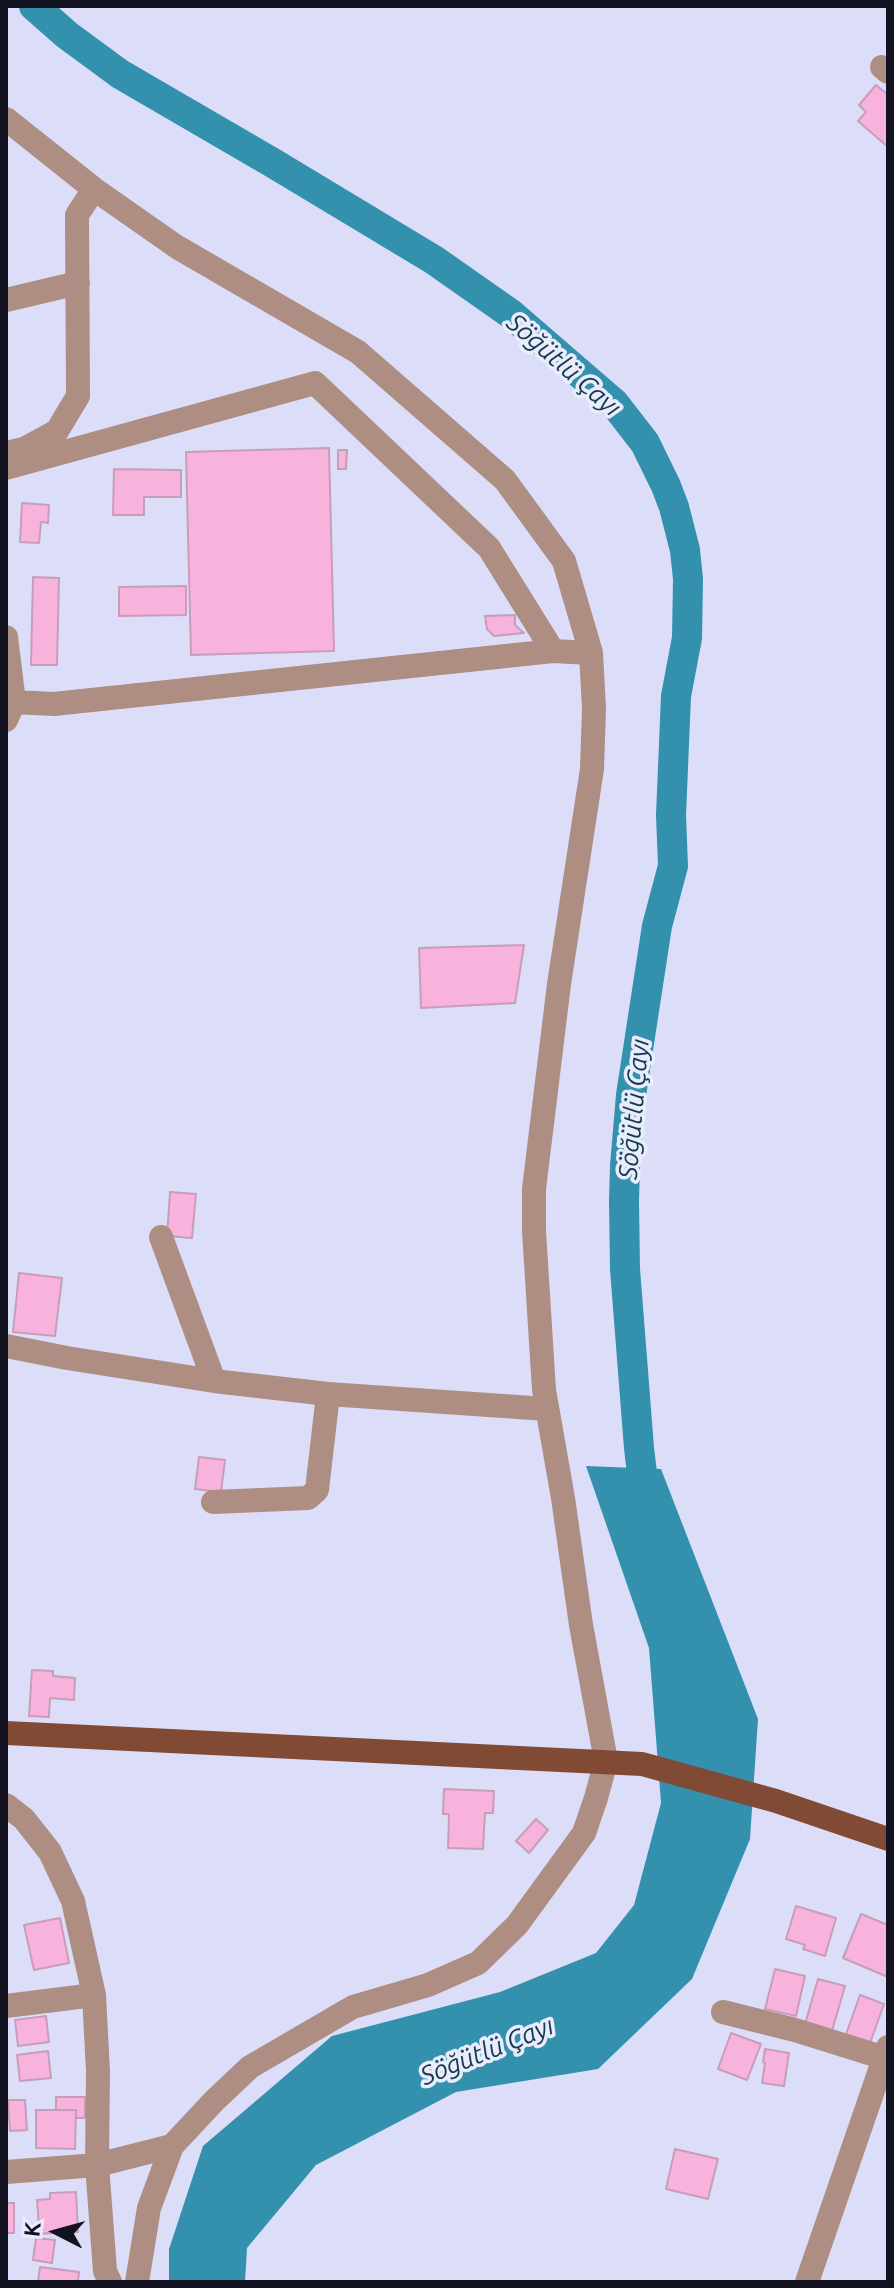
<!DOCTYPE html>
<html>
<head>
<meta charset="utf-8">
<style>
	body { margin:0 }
	#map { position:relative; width:894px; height:2288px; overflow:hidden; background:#dcdef9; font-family:Ubuntu,sans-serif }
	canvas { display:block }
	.frame { position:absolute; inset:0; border:8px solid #121221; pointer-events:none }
	.north { position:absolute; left:16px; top:2192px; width:80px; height:80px; -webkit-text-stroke:6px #eaecfe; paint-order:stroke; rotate:276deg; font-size:22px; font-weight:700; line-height:32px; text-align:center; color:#121221 }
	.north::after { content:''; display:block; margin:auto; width:28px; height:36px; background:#121221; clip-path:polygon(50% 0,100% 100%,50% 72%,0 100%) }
</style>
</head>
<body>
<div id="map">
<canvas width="894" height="2288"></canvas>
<div class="frame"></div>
<div class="north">K</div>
</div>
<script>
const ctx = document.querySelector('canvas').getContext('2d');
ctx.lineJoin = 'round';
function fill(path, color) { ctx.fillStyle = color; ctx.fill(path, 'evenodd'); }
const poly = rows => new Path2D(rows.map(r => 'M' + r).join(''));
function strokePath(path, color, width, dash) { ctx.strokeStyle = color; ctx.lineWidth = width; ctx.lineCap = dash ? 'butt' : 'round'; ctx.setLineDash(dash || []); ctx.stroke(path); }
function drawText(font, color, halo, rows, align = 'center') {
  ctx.font = font + ' Ubuntu,sans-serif'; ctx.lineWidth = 7; ctx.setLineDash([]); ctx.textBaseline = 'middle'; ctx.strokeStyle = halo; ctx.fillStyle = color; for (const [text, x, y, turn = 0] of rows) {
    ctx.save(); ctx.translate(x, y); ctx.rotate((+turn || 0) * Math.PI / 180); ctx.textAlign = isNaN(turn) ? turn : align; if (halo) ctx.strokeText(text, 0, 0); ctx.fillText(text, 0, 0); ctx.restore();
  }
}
const water = poly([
	[586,1466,661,1469,758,1719,750,1839,692,1979,598,2069,456,2092,316,2165,247,2248,245,2282,169,2282,169,2249,203,2146,332,2036,500,1992,596,1953,634,1905,661,1803,649,1648]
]);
const river = poly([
	[34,6,67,35,120,74,273,163,434,260,511,314,614,403,645,443,666,486,674,507,685,550,688,579,687,638,676,696,671,815,673,866,657,926,631,1095,625,1166,624,1201,625,1269,639,1448,646,1507]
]);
const building = poly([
	[876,85,888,95,888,147,858,121,866,112,859,105,876,85],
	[329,448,334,651,191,655,186,452,329,448],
	[338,450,347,450,346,469,338,469,338,450],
	[114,469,181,470,181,497,144,497,144,515,113,515,114,469],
	[22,503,49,505,48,523,41,522,39,543,20,542,22,503],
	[33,577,59,578,57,665,31,665,33,577],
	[186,586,186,615,119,616,119,587,186,586],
	[515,615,515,625,524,633,494,636,487,629,485,616,515,615],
	[524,945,515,1003,421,1008,419,948,524,945],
	[170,1192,196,1194,192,1238,167,1236,170,1192],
	[19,1273,62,1278,55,1336,13,1332,19,1273],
	[199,1457,225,1460,221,1492,195,1489,199,1457],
	[32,1670,53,1671,53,1676,75,1678,74,1700,50,1698,49,1717,29,1716,32,1670],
	[444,1789,494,1791,493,1813,485,1813,483,1849,448,1848,449,1814,443,1814,444,1789],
	[536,1819,548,1830,529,1853,516,1841,536,1819],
	[796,1906,836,1918,825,1956,803,1949,805,1945,786,1939,796,1906],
	[861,1914,888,1925,888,1977,843,1958,861,1914],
	[60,1918,69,1963,34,1970,24,1925,60,1918],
	[775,1969,805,1976,796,2016,765,2009,775,1969],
	[818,1979,845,1986,832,2031,805,2024,818,1979],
	[860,1995,884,2004,869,2046,845,2037,860,1995],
	[46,2016,49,2042,18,2046,15,2020,46,2016],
	[731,2033,761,2044,747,2080,718,2069,731,2033],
	[765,2049,789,2053,784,2086,762,2083,765,2063,763,2062,765,2049],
	[48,2051,51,2078,20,2081,17,2055,48,2051],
	[56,2097,85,2097,85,2118,76,2118,76,2110,56,2110,56,2097],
	[8,2100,25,2100,27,2130,10,2131,8,2100],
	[36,2110,76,2110,75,2149,36,2148,36,2110],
	[675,2149,718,2159,708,2199,666,2189,675,2149],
	[76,2192,78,2232,33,2234,33,2227,39,2227,37,2200,50,2199,50,2193,76,2192],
	[6,2203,14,2203,14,2233,6,2233,6,2203],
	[36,2238,55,2240,52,2263,33,2260,36,2238],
	[40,2267,79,2272,78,2282,38,2282,40,2267]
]);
const minor = poly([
	[882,67,888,72],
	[6,119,94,189,177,247,358,352,505,480,564,561,591,653],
	[6,300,78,283],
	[10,452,24,449,57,431,78,396,77,215,94,189],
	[6,468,315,383,489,548,553,651],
	[6,637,14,702],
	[6,720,14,702,54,704,553,651,591,653,594,709,592,769,559,984,534,1189,534,1231,544,1390,563,1498,581,1625,606,1761,596,1798,584,1833,517,1925,478,1963,428,1985,353,2007,250,2067,214,2101,172,2146,149,2208,137,2282],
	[161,1237,214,1381],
	[6,1346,67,1358,214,1381,328,1394,547,1409],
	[213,1502,308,1498,317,1490,328,1394],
	[6,1805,24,1819,50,1852,73,1901,94,1995,98,2071,97,2165,105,2271,110,2282],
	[6,2006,94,1995],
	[723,2012,795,2030,888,2059],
	[6,2172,97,2165,172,2146],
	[807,2282,888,2047]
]);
const major = poly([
	[6,1733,642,1764,776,1801,888,1839]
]);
const waterNames = [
	["Söğütlü Çayı",564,365,41],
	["Söğütlü Çayı",634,1109,-85],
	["Söğütlü Çayı",487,2051,-22]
];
fill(water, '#3491ae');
strokePath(river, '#3491ae', 30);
fill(building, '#f7b3dc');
strokePath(building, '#c89db7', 2);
strokePath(minor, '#ae8e82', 24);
strokePath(major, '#804a34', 24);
drawText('italic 26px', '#143d4a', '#eaecfe', waterNames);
</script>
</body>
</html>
